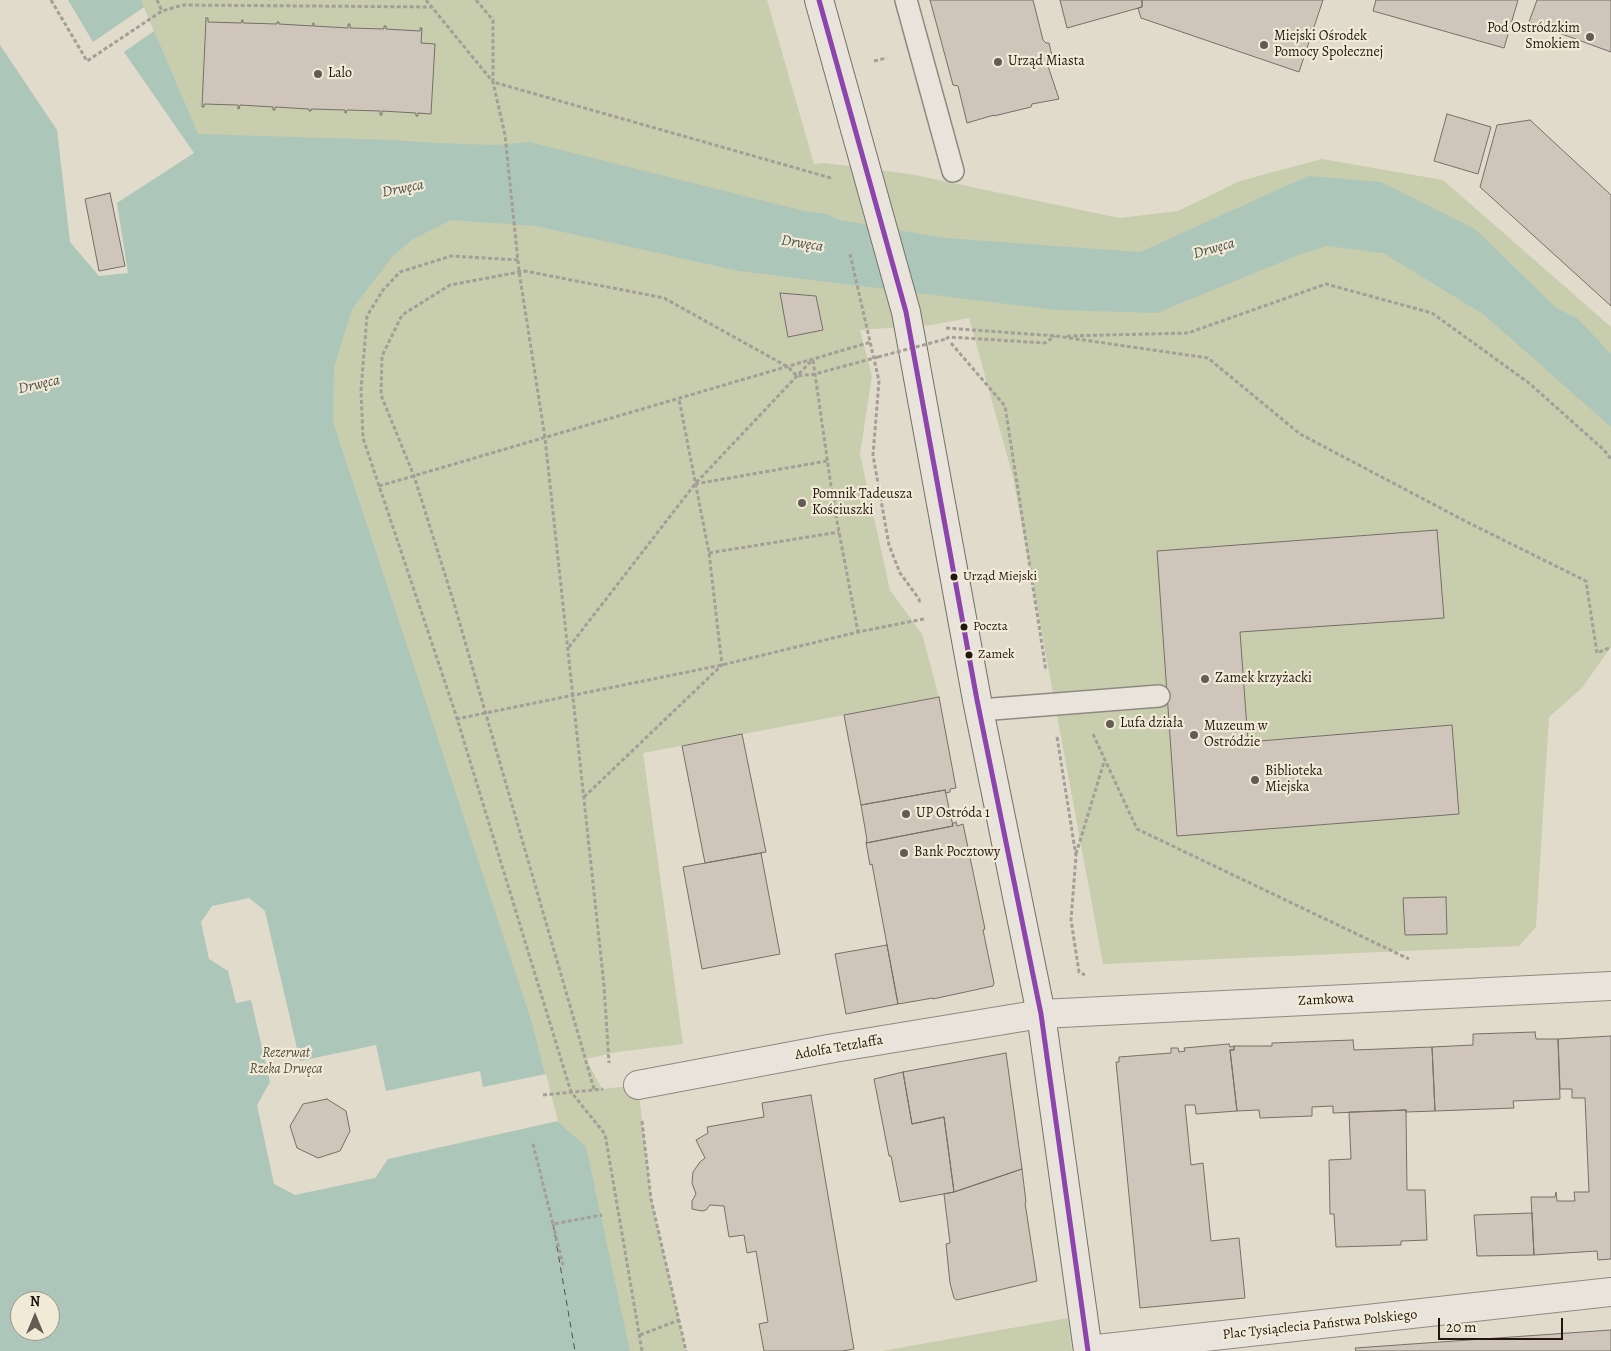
<!DOCTYPE html>
<html>
<head>
<meta charset="utf-8">
<style>
	body { margin:0 }
	#map { position:relative; width:1611px; height:1351px; overflow:hidden; background:#e0dbcb; font-family:Alegreya,serif }
	canvas { display:block }
	.north { position:absolute; left:10px; top:1291px; width:50px; height:50px; box-sizing:border-box; background:#f1ead7; border:1px solid #9f9588; border-radius:50%; rotate:0deg; font-size:14px; font-weight:700; line-height:20px; text-align:center; color:#231611 }
	.north::after { content:''; display:block; margin:auto; width:18px; height:22px; background:#655b52; clip-path:polygon(50% 0,100% 100%,50% 72%,0 100%) }
	.scale { position:absolute; left:1438px; top:1318px; width:125px; height:22px; box-sizing:border-box; border:2px solid #231611; border-top:0; padding-left:6px; font-size:15px; line-height:18px; white-space:nowrap; color:#231611; -webkit-text-stroke:4px #f1ead7; paint-order:stroke }
</style>
</head>
<body>
<div id="map">
<canvas width="1611" height="1351"></canvas>
<div class="north">N</div>
<div class="scale">20 m</div>
</div>
<script>
const ctx = document.querySelector('canvas').getContext('2d');
ctx.lineJoin = 'round';
function fill(path, color) { ctx.fillStyle = color; ctx.fill(path, 'evenodd'); }
const poly = rows => new Path2D(rows.map(r => 'M' + r).join(''));
function strokePath(path, color, width, dash) { ctx.strokeStyle = color; ctx.lineWidth = width; ctx.lineCap = dash ? 'butt' : 'round'; ctx.setLineDash(dash || []); ctx.stroke(path); }
function drawText(font, color, halo, rows, align = 'center') {
  ctx.font = font + ' Alegreya,serif'; ctx.lineWidth = 4.5; ctx.setLineDash([]); ctx.textBaseline = 'middle'; ctx.strokeStyle = halo; ctx.fillStyle = color; for (const [text, x, y, turn = 0] of rows) {
    ctx.save(); ctx.translate(x, y); ctx.rotate((+turn || 0) * Math.PI / 180); ctx.textAlign = isNaN(turn) ? turn : align; if (halo) ctx.strokeText(text, 0, 0); ctx.fillText(text, 0, 0); ctx.restore();
  }
}
const green = poly([
	[0,0,767,0,814,164,824,163,910,174,1119,218,1178,211,1240,181,1322,159,1443,180,1611,327,1611,647,1582,688,1549,717,1536,927,1519,946,1103,964,1013,477,969,318,931,325,860,330,872,376,860,454,890,590,922,634,939,697,643,753,683,1044,617,1052,586,1059,602,1089,638,1085,651,1199,686,1351,0,1351],
	[20,1301,50,1301,50,1331,20,1331],
	[1068,1318,1072,1351,882,1351]
]);
const water = poly([
	[0,0,141,0,198,134,392,140,435,143,495,145,529,142,804,211,827,214,839,220,945,238,1140,252,1308,176,1381,182,1475,229,1555,307,1578,319,1611,354,1611,427,1483,314,1383,253,1327,246,1303,253,1157,313,1056,310,739,271,536,226,451,220,413,239,392,257,352,309,334,367,333,422,531,1020,557,1121,586,1147,630,1351,0,1351],
	[20,1301,50,1301,50,1331,20,1331]
]);
const pier = poly([
	[0,0,68,0,93,42,144,7,154,31,124,52,194,153,117,203,128,273,99,276,70,242,57,130,0,45],
	[249,898,265,911,300,1061,376,1045,386,1091,480,1071,483,1087,546,1074,558,1121,388,1159,375,1178,295,1195,274,1184,257,1105,270,1082,251,1000,236,1003,228,971,209,959,201,922,212,906]
]);
const ferry = poly([
	[553,1224,575,1351]
]);
const building = poly([
	[930,0,1033,0,1043,40,1046,43,1049,43,1052,56,1050,57,1051,61,1047,63,1059,99,1032,104,1031,107,994,116,994,115,967,123,958,86,953,85,930,0],
	[1060,0,1142,0,1142,7,1067,28,1060,0],
	[1142,0,1323,0,1299,72,1141,18,1138,8,1142,7,1142,0],
	[1376,0,1518,0,1504,48,1373,11,1376,0],
	[1537,0,1611,0,1611,52,1529,22,1537,0],
	[206,18,208,18,208,22,241,23,242,20,243,20,243,23,277,24,277,22,279,22,279,24,313,26,313,23,314,23,314,26,348,28,348,24,350,24,350,28,384,29,384,26,386,26,386,29,420,31,420,28,422,28,421,43,435,44,431,114,418,113,418,116,416,116,416,113,382,111,382,115,380,115,380,111,347,110,346,113,345,113,345,110,311,109,311,111,309,111,309,109,275,107,275,110,273,110,273,107,240,105,239,109,238,109,238,105,204,104,204,107,202,107,206,18],
	[1447,114,1491,127,1478,174,1434,161,1447,114],
	[1530,120,1611,195,1611,306,1480,187,1497,125,1530,120],
	[110,193,125,266,99,271,85,199,110,193],
	[780,293,816,296,823,330,788,337,780,293],
	[1437,530,1444,618,1240,632,1248,742,1452,725,1459,814,1177,836,1157,551,1437,530],
	[939,697,956,788,950,789,950,792,946,793,945,790,861,805,844,715,939,697],
	[742,734,766,852,705,863,682,746,742,734],
	[945,790,953,826,866,843,867,840,861,805,945,790],
	[956,822,957,826,963,824,985,929,983,930,994,983,993,986,933,999,933,998,898,1004,872,864,870,865,866,843,953,826,952,824,956,822],
	[761,853,780,954,702,969,683,867,761,853],
	[1446,897,1447,934,1405,935,1403,898,1446,897],
	[887,945,898,1004,846,1014,835,954,887,945],
	[1535,1032,1536,1039,1558,1039,1560,1099,1513,1101,1514,1108,1435,1111,1432,1047,1473,1045,1473,1034,1535,1032],
	[1611,1036,1611,1259,1598,1260,1597,1251,1534,1255,1531,1197,1555,1197,1556,1192,1557,1201,1575,1201,1574,1192,1589,1192,1585,1098,1572,1098,1572,1089,1560,1089,1558,1039,1611,1036],
	[1353,1040,1354,1050,1432,1047,1435,1111,1406,1112,1406,1110,1333,1113,1333,1106,1312,1107,1312,1116,1260,1118,1259,1110,1237,1111,1230,1050,1234,1050,1234,1046,1272,1046,1272,1043,1353,1040],
	[1229,1044,1230,1047,1234,1046,1234,1050,1230,1050,1237,1111,1196,1114,1195,1105,1185,1105,1191,1165,1203,1163,1211,1241,1239,1238,1245,1298,1140,1308,1116,1062,1119,1062,1119,1057,1171,1053,1171,1048,1178,1048,1179,1052,1185,1051,1184,1048,1229,1044],
	[1006,1053,1022,1169,954,1192,944,1117,912,1124,903,1072,1006,1053],
	[903,1072,912,1124,944,1117,954,1192,900,1202,891,1156,889,1156,874,1079,903,1072],
	[811,1095,854,1349,842,1351,764,1351,759,1324,768,1322,756,1251,747,1253,744,1235,729,1237,724,1206,710,1205,706,1210,702,1211,692,1209,692,1201,696,1194,692,1183,693,1172,700,1162,705,1158,696,1140,708,1133,707,1127,764,1117,762,1103,811,1095],
	[327,1099,346,1111,350,1131,340,1151,318,1158,297,1148,290,1126,303,1104,327,1099],
	[1406,1110,1407,1190,1425,1190,1427,1240,1401,1241,1401,1245,1336,1247,1334,1214,1330,1214,1329,1160,1351,1159,1349,1112,1406,1110],
	[1022,1169,1026,1202,1025,1203,1037,1281,957,1300,954,1298,950,1283,946,1244,950,1243,944,1194,954,1192,1022,1169],
	[1532,1213,1534,1255,1477,1256,1474,1215,1532,1213],
	[1611,1330,1611,1351,1356,1351,1355,1348,1611,1330]
]);
const path = poly([
	[51,0,87,61,162,11,183,5,432,7],
	[157,0,162,11],
	[426,0,493,82,505,135,519,271,545,438,604,985,609,1063],
	[476,0,493,20,493,82,831,178],
	[874,61,887,58],
	[850,254,879,381,873,455,889,545,900,573,919,599,920,604],
	[518,260,451,256,400,272,383,290,367,316,361,390,363,438,455,712,571,1092,605,1134,642,1351],
	[946,328,1056,336,1208,358,1300,434,1467,522,1586,581,1597,653,1611,647],
	[1067,336,1188,333,1326,284,1432,313,1529,383,1604,450,1611,459],
	[946,339,949,337,1045,343,1055,336],
	[951,343,1005,406,1046,671],
	[813,360,833,500,858,632],
	[695,484,827,461],
	[379,486,871,342],
	[833,500,880,494],
	[709,553,839,532],
	[569,647,695,484,812,360],
	[456,719,722,665,858,632,924,619,923,618],
	[1093,734,1137,829,1409,959],
	[1057,737,1076,856,1071,920,1079,972,1085,975],
	[584,797,722,665,709,553,679,399],
	[1076,854,1104,762],
	[594,1089,453,600,414,476,381,395,382,356,402,315,450,285,525,271,664,298,788,367,797,376,815,374,878,357],
	[543,1095,603,1089],
	[642,1121,651,1199,686,1351],
	[533,1144,553,1224,602,1215],
	[553,1224,563,1265],
	[640,1335,679,1320]
]);
const lane = poly([
	[906,0,953,171],
	[980,710,1159,696]
]);
const street = poly([
	[638,1085,834,1048,1041,1014,1611,986],
	[1088,1350,1611,1292]
]);
const secondary = poly([
	[819,0,906,312,977,700,1041,1014,1088,1351]
]);
const pathBridge = poly([
	[878,357,946,339]
]);
const bus1 = poly([
	[819,0,906,312,977,700,1041,1014,1088,1351]
]);
const markers = [
	[1590,37,5,"#655b52"],
	[1264,45,5,"#655b52"],
	[998,62,5,"#655b52"],
	[318,74,5,"#655b52"],
	[802,503,5,"#655b52"],
	[954,577,4.5,"#231611"],
	[964,627,4.5,"#231611"],
	[969,655,4.5,"#231611"],
	[1205,679,5,"#655b52"],
	[1110,724,5,"#655b52"],
	[1194,735,5,"#655b52"],
	[1255,780,5,"#655b52"],
	[906,814,5,"#655b52"],
	[904,853,5,"#655b52"]
];
const busNames = [
	["Urząd Miejski",963,577],
	["Poczta",973,627],
	["Zamek",978,655]
];
const poiNames = [
	["Pod Ostródzkim",1580,29,"right"],
	["Smokiem",1580,45,"right"],
	["Miejski Ośrodek",1274,37],
	["Pomocy Społecznej",1274,53],
	["Urząd Miasta",1008,62],
	["Lalo",328,74],
	["Pomnik Tadeusza",812,495],
	["Kościuszki",812,511],
	["Zamek krzyżacki",1215,679],
	["Lufa działa",1120,724],
	["Muzeum w",1204,727],
	["Ostródzie",1204,743],
	["Biblioteka",1265,772],
	["Miejska",1265,788],
	["UP Ostróda 1",916,814],
	["Bank Pocztowy",914,853]
];
const streetNames = [
	["Zamkowa",1326,1000,-3],
	["Adolfa Tetzlaffa",839,1048,-10],
	["Plac Tysiąclecia Państwa Polskiego",1320,1325,-6]
];
const parkNames = [
	["Rezerwat",286,1054],
	["Rzeka Drwęca",286,1070]
];
const waterNames = [
	["Drwęca",403,189,-11],
	["Drwęca",802,244,9],
	["Drwęca",1214,249,-16],
	["Drwęca",39,385,-13]
];
fill(green, '#c8cdad');
fill(water, '#adc6ba');
fill(pier, '#e0dbcb');
strokePath(ferry, '#4c5049', 1, [6, 5]);
fill(building, '#d0c5ba');
strokePath(building, '#757068', 1);
strokePath(lane, '#8f8a81', 24);
strokePath(street, '#8f8a81', 30);
strokePath(secondary, '#757068', 30);
strokePath(path, '#a39f98', 3, [4, 2.5]);
strokePath(lane, '#e8e4dc', 21);
strokePath(street, '#e8e4dc', 28);
strokePath(secondary, '#e8e4dc', 28);
strokePath(pathBridge, '#a39f98', 3, [4, 2.5]);
strokePath(bus1, '#8e44ad', 5);
for (const [x, y, r, color] of markers) { const dot = new Path2D(); dot.arc(x, y, r, 0, 2 * Math.PI); ctx.fillStyle = color; ctx.fill(dot); strokePath(dot, '#f1ead7', 2); }
drawText('13px', '#231611', '#f1ead7', busNames, 'left');
drawText('14px', '#231611', '#f1ead7', poiNames, 'left');
drawText('14px', '#231611', '#f1ead7', streetNames);
drawText('italic 14px', '#56523f', '#f1ead7', parkNames);
drawText('italic 15px', '#4c5049', '#f1ead7', waterNames);
</script>
</body>
</html>
